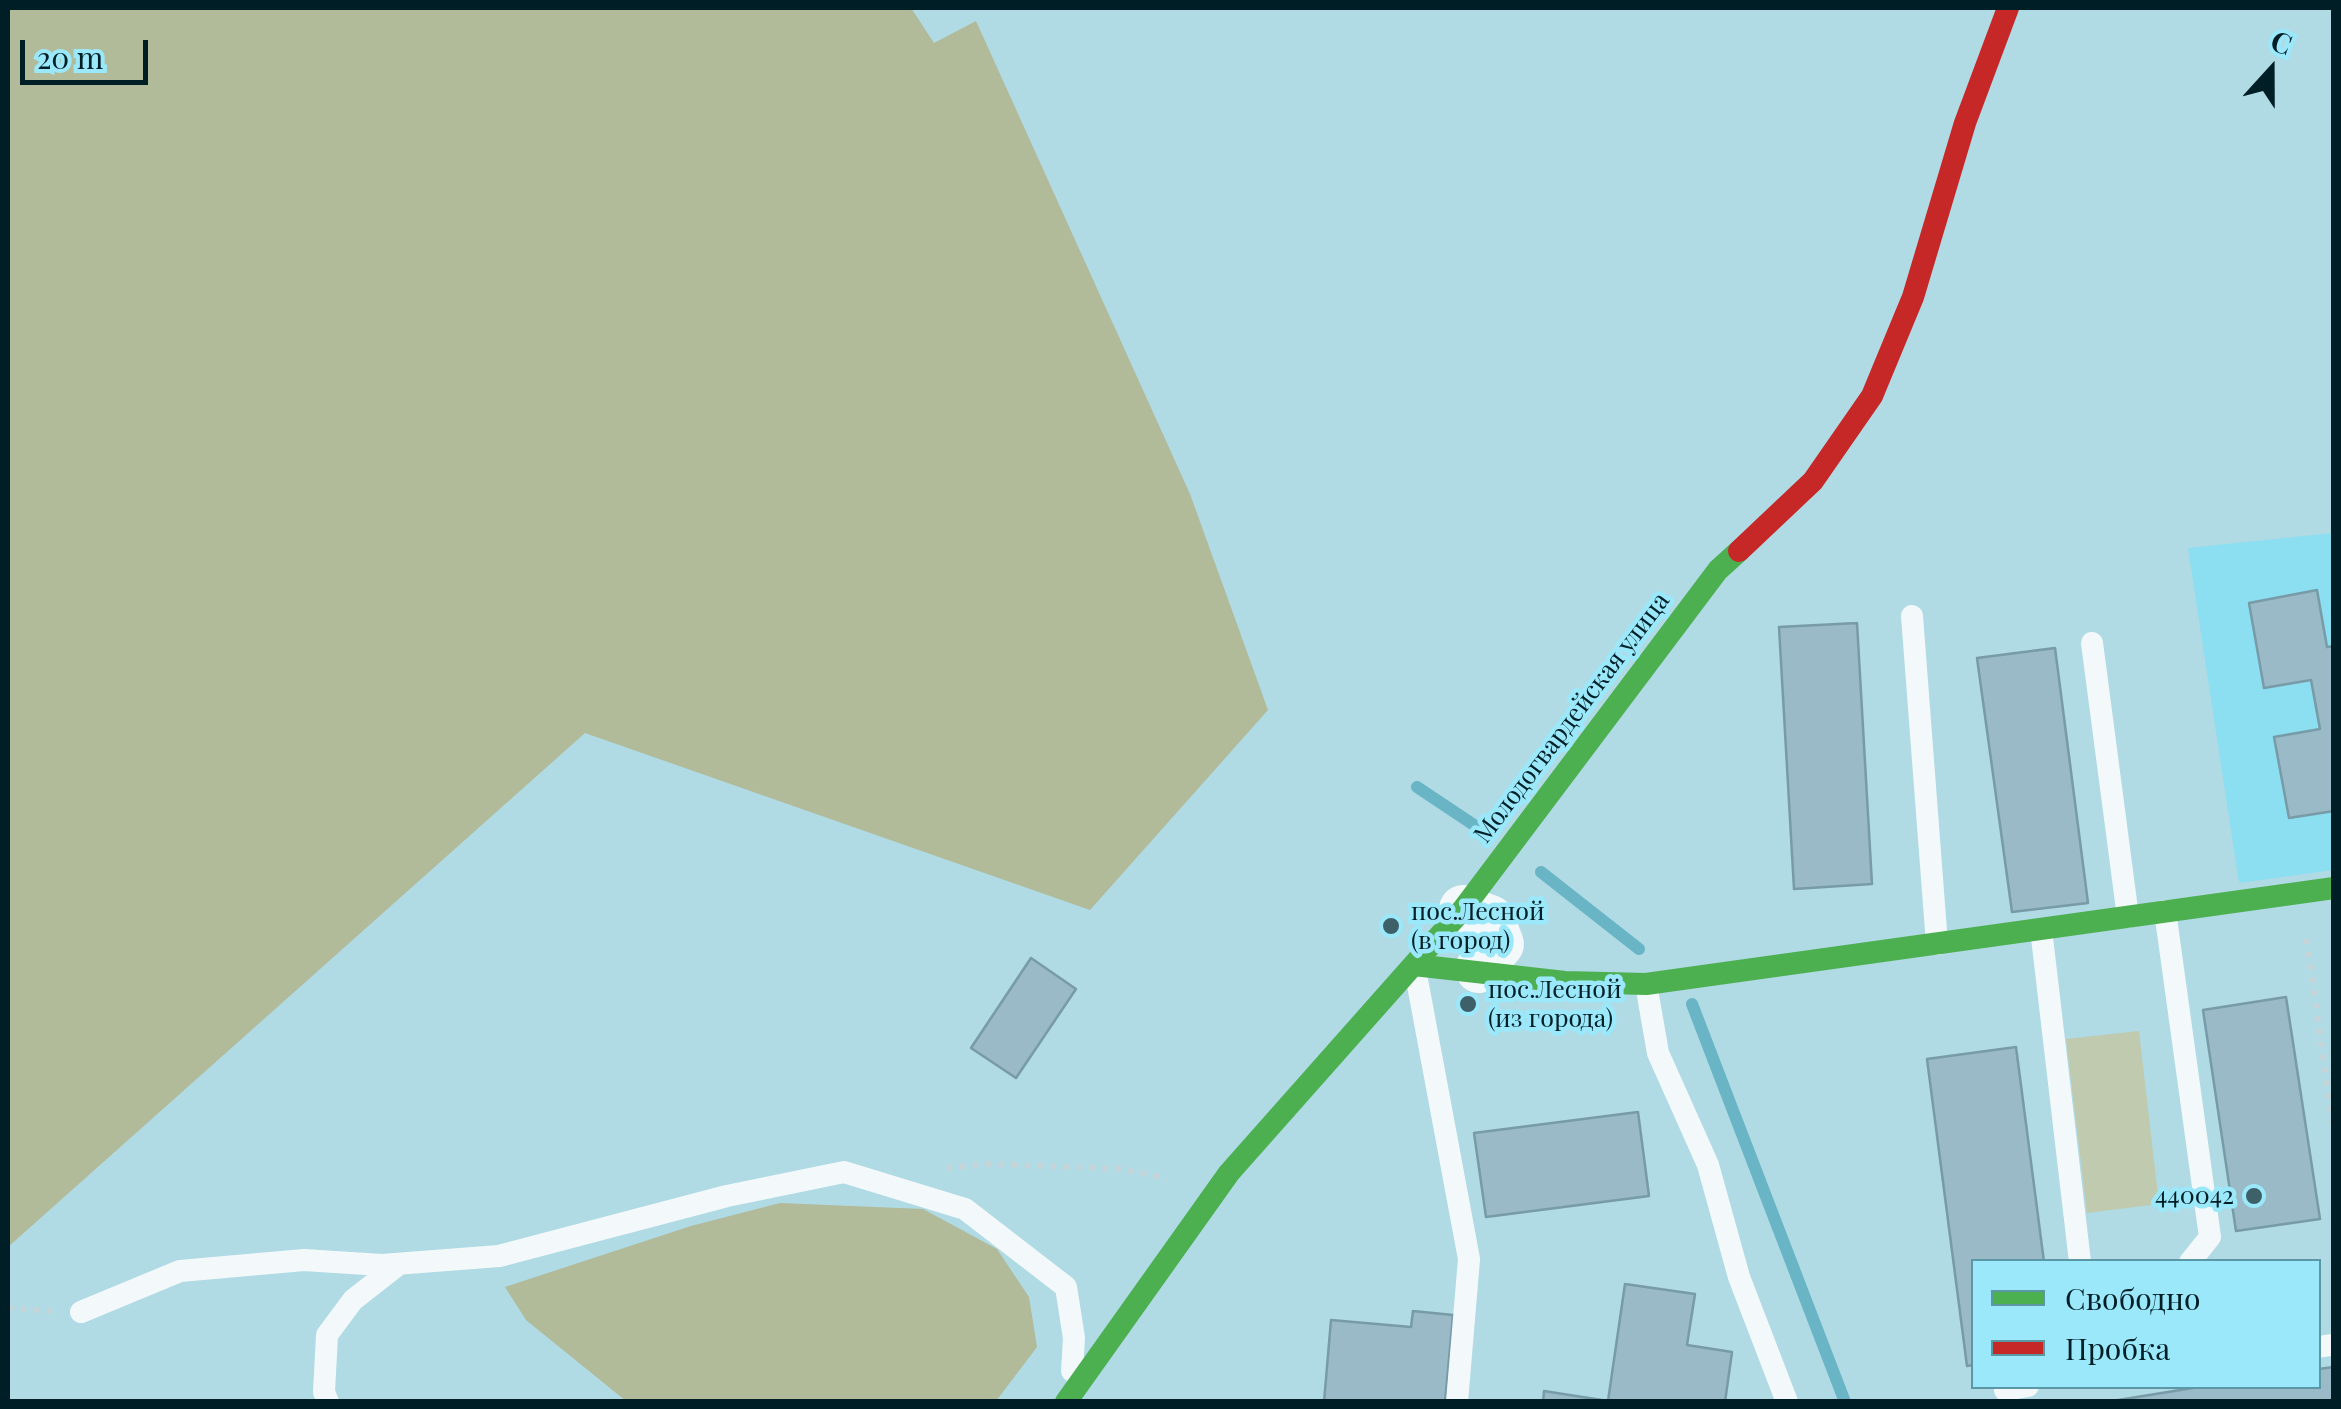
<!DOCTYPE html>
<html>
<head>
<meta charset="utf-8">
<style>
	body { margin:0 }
	#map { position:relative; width:2341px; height:1409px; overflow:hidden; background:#b0dae4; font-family:"Playfair Display",serif }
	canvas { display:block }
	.frame { position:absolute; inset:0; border:10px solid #001e25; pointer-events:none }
	.legend { position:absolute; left:1971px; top:1259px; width:350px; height:130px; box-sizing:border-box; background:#9ae8fa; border:2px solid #5c97a5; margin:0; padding:12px 18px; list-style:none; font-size:30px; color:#001e25 }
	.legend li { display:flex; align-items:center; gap:20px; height:50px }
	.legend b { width:50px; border:2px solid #5c97a5 }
	.north { position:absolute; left:2221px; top:20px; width:100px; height:100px; -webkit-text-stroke:8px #9ae8fa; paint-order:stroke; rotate:21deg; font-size:28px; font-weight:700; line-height:40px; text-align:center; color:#001e25 }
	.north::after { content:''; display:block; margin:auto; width:35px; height:45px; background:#001e25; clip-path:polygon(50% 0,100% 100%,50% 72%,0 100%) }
	.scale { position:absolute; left:20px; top:40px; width:128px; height:45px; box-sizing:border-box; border:5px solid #001e25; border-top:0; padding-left:12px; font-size:30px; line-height:35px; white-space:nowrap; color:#001e25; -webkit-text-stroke:8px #9ae8fa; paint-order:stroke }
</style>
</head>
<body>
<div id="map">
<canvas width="2341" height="1409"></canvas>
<div class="frame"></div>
<ul class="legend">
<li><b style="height:12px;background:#4caf50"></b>Свободно</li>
<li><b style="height:12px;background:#c62828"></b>Пробка</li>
</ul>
<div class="north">С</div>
<div class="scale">20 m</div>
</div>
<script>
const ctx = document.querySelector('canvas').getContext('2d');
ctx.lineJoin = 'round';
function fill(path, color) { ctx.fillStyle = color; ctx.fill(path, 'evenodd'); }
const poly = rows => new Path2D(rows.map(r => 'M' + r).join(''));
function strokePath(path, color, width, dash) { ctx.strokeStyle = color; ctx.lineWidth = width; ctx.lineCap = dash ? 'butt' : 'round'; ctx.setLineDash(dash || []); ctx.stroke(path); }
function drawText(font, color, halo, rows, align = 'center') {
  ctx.font = font + ' "Playfair Display",serif'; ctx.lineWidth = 9; ctx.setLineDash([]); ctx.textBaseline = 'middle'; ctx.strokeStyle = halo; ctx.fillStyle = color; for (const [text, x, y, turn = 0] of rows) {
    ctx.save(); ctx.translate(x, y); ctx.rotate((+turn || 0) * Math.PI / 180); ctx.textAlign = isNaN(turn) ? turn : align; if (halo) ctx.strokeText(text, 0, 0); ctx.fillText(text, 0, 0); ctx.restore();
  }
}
const built = poly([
	[2333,533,2333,870,2239,883,2188,548]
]);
const green = poly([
	[2139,1031,2159,1204,2087,1213,2066,1039]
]);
const forest = poly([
	[8,8,911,8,934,43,976,21,1190,494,1268,710,1090,910,585,733,8,1247],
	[780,1203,923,1209,997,1249,1029,1297,1037,1347,996,1401,626,1401,526,1320,505,1287,691,1226]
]);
const stream = poly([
	[1417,787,1480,829],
	[1541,872,1639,949],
	[1692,1004,1845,1402]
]);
const building = poly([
	[2317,590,2327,647,2334,646,2334,811,2289,818,2274,737,2320,729,2311,680,2264,688,2249,603,2317,590],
	[1857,623,1872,884,1794,889,1779,627,1857,623],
	[2055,648,2088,903,2012,912,1977,658,2055,648],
	[1031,958,1076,989,1016,1078,971,1048,1031,958],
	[2286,997,2320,1219,2236,1231,2203,1010,2286,997],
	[2016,1047,2044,1262,1974,1262,1974,1365,1967,1366,1927,1059,2016,1047],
	[1638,1112,1649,1196,1486,1217,1474,1133,1638,1112],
	[1625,1284,1695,1294,1687,1345,1732,1352,1725,1402,1543,1402,1544,1391,1608,1401,1625,1284],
	[1413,1311,1453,1315,1445,1402,1324,1402,1331,1320,1411,1327,1413,1311],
	[2334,1367,2334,1402,2106,1402,2205,1386,2318,1386,2318,1369,2334,1367]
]);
const path = poly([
	[2306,939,2334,1131],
	[947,1168,989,1164,1123,1169,1168,1179],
	[8,1308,51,1311]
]);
const lane = poly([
	[1912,616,1937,944],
	[2092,643,2128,917],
	[2165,911,2210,1237,2190,1262],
	[2041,929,2080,1262],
	[1415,969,1469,1259,1457,1402],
	[1646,984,1658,1053,1708,1165,1739,1277,1787,1402],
	[81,1312,180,1271,304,1260,382,1265,499,1256,727,1196,844,1172,965,1209,1066,1287,1074,1338,1072,1371],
	[2318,1347,2331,1345],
	[2005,1390,2028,1386],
	[328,1402,324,1392,327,1335,353,1300,399,1264]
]);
const street = poly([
	[1463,909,1490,919,1500,944,1479,969]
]);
const fast = poly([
	[1414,965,1565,982,1646,984,2334,888],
	[1066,1402,1229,1173,1463,909,1718,570,1739,551]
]);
const jam = poly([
	[1739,551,1813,481,1872,396,1913,297,1965,123,2008,8]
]);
const markers = [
	[1391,926,10,"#3e6068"],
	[1468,1004,10,"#3e6068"],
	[2254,1196,10,"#3e6068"]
];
const streetNames = [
	["Молодогвардейская улица",1572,718,-53]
];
const poiNames = [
	["пос.Лесной",1411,912],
	["(в город)",1411,941],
	["пос.Лесной",1488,990],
	["(из города)",1488,1019],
	["440042",2234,1196,"right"]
];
fill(built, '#8cdef1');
fill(green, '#bfcaae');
fill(forest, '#b1ba99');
strokePath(stream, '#69b5c6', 12);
fill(building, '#99bac6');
strokePath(building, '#789ba8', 2.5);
strokePath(path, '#c7d4d7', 6, [5, 8]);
strokePath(lane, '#f3f9fb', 22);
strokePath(street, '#f3f9fb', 48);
strokePath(fast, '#4caf50', 22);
strokePath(jam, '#c62828', 22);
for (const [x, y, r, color] of markers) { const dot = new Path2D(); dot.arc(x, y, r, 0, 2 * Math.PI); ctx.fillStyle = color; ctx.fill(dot); strokePath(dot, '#9ae8fa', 4); }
drawText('25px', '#001e25', '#9ae8fa', streetNames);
drawText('25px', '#001e25', '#9ae8fa', poiNames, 'left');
</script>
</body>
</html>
